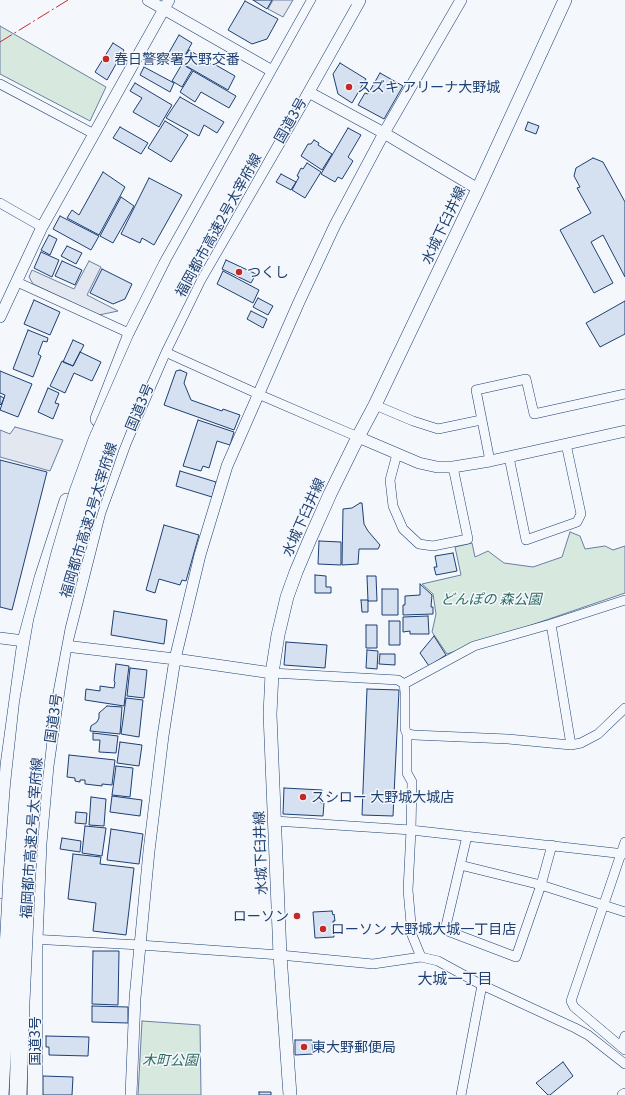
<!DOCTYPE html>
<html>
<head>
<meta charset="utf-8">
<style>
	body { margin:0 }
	canvas { display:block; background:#f4f7fb }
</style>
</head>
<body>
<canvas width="625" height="1095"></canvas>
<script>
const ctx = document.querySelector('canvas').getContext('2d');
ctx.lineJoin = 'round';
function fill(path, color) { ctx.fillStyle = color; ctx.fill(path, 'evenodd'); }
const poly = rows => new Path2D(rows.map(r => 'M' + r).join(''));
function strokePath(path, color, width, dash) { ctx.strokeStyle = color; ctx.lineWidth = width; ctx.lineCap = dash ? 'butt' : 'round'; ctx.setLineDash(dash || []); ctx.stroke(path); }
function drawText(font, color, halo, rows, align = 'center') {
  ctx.font = font + ' Georgia,"Noto Sans JP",serif'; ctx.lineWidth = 3; ctx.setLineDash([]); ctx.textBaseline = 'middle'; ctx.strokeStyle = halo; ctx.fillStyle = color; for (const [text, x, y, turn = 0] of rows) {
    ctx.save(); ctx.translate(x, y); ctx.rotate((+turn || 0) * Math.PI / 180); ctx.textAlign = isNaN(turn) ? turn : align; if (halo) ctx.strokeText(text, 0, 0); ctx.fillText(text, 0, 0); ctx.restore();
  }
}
const green = poly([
	[0,26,106,87,90,121,0,74,0,26],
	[570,532,580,536,585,549,605,546,613,550,625,546,625,593,447,654,432,632,436,614,433,594,422,584,461,575,455,547,472,543,475,557,488,551,504,563,533,567,562,557,570,532],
	[142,1021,200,1025,201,1095,138,1095,142,1021]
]);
const parking = poly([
	[273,0,293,0,283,17,268,9,273,0],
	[89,261,101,267,87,295,118,311,99,315,33,284,29,277,32,270,74,289,89,261],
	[15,427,63,440,50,471,0,457,0,430,10,434,15,427]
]);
const building = poly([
	[253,0,272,0,267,9,253,0],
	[245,1,278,19,267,39,252,44,228,30,245,1],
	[179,35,192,43,180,64,167,56,179,35],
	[113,43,124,50,107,80,95,72,113,43],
	[189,50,209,62,209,63,213,65,214,64,235,76,228,90,181,63,189,50],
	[340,63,366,79,352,103,338,94,333,74,340,63],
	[182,64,192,70,182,87,172,81,182,64],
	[144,67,174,83,170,92,140,75,144,67],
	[193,71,236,96,229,108,201,92,195,102,180,92,193,71],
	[380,73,403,86,384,119,358,105,365,93,368,94,380,73],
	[135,83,172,105,159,127,133,112,142,98,130,91,135,83],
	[180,97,224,122,217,133,204,125,199,136,166,118,180,97],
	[165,121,188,135,171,162,148,148,165,121],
	[528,122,539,126,536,134,525,130,528,122],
	[120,127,148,143,141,154,113,138,120,127],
	[348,128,361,135,348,157,353,161,342,179,338,177,335,182,321,174,348,128],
	[314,140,319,143,318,145,332,154,322,170,301,156,308,144,311,144,314,140],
	[593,158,603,162,625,202,625,277,603,235,591,242,613,283,594,293,560,230,591,213,577,188,580,187,574,176,576,168,593,158],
	[307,163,321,172,305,198,292,190,299,177,297,176,301,168,303,169,307,163],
	[103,172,125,187,99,235,67,218,72,210,79,215,103,172],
	[281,174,296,182,291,190,276,182,281,174],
	[149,178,182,195,154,245,142,238,140,243,121,234,149,178],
	[121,197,134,206,113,243,100,236,121,197],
	[60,216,99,236,91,250,53,229,60,216],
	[49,235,57,239,50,255,41,250,49,235],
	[67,246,82,253,76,264,61,256,67,246],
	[41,252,59,260,52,277,34,268,41,252],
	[226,260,256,274,251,283,222,269,226,260],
	[62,261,82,270,75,285,55,276,62,261],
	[102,269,132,284,125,299,113,304,90,293,102,269],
	[223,271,259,290,253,303,217,284,223,271],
	[258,298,273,306,268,315,253,307,258,298],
	[34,300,60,312,50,335,24,324,34,300],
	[625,301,625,334,600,347,586,323,625,301],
	[251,311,267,319,263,328,247,319,251,311],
	[28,330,48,338,47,342,43,341,38,354,41,356,33,377,13,369,28,330],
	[73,340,84,345,73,366,63,362,73,340],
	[80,352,101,362,92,381,74,373,65,393,50,386,62,361,73,366,80,352],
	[180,370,187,373,184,383,191,400,222,411,223,409,240,415,234,430,164,405,176,371,180,370],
	[0,371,32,384,18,417,0,410,5,395,0,393,0,371],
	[48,388,59,393,55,403,59,404,53,419,38,412,48,388],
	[0,396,4,398,1,405,0,404,0,396],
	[198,420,234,432,230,445,217,441,209,468,203,466,201,471,183,466,198,420],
	[0,460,47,472,12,610,0,607,0,460],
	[180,471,216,482,212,497,176,486,180,471],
	[360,503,362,503,364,524,368,531,380,545,378,549,359,549,358,564,342,565,343,509,352,508,360,503],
	[164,525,199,535,186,581,182,580,180,585,159,579,155,593,146,590,164,525],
	[319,541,341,542,341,565,318,564,319,541],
	[453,553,457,571,436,575,434,567,437,567,435,556,453,553],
	[315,575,326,576,326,587,331,587,331,593,315,593,315,575],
	[367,576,376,576,377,601,368,601,367,576],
	[420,584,432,595,431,607,433,607,433,614,403,615,403,605,405,605,405,596,420,595,420,584],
	[382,589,398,589,398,615,382,615,382,589],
	[361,600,368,600,368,612,362,612,361,600],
	[114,611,167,620,164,644,111,635,114,611],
	[428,616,429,634,410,634,410,631,403,632,403,617,428,616],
	[389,621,400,621,400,645,389,645,389,621],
	[366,625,377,625,377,648,366,648,366,625],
	[434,636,446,655,429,666,420,653,434,636],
	[286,642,327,645,325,668,284,665,286,642],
	[367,650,378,651,377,669,366,668,367,650],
	[380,654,395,654,395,665,379,664,380,654],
	[116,664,129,666,124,706,85,700,86,689,100,691,100,686,114,688,115,682,114,681,116,664],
	[130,668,147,670,144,698,127,696,130,668],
	[367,689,399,690,393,816,362,815,367,689],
	[126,698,143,700,139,737,121,734,126,698],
	[107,706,122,707,120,734,90,731,91,726,97,722,99,718,99,713,107,706],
	[93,733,118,736,116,753,99,752,100,740,93,740,93,733],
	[120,742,142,745,139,766,117,763,120,742],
	[69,755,115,760,112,785,102,784,102,786,85,784,85,780,80,780,80,782,75,781,75,778,67,777,69,755],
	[116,766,133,768,130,797,112,795,116,766],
	[284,788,322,790,321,803,324,803,323,816,283,814,284,788],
	[112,796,142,800,140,816,110,812,112,796],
	[91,797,106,799,104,826,89,825,91,797],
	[76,812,87,813,86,824,75,823,76,812],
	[85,826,106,828,102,856,82,853,85,826],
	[111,829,143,834,139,864,107,860,111,829],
	[62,838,81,841,80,852,60,849,62,838],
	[73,854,101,857,100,864,134,868,126,935,93,931,96,903,68,899,73,854],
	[332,911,333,915,334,914,335,921,333,921,334,937,315,938,313,912,332,911],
	[93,951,119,951,118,1005,92,1004,93,951],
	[92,1006,128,1007,128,1023,92,1022,92,1006],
	[46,1036,89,1037,88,1056,49,1055,49,1047,46,1047,46,1036],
	[295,1040,312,1040,313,1054,295,1055,295,1040],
	[563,1062,573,1076,550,1095,548,1095,536,1083,563,1062],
	[43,1076,73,1077,72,1095,43,1095,43,1076],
	[259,1092,271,1092,271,1095,259,1095,259,1092]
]);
const minor = poly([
	[0,84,94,134],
	[0,203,42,227],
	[17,282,131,334],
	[163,351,258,394,358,437],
	[375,405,413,421,438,429,481,420],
	[397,454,390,480,393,506,403,529,419,544,433,546,468,539,453,467],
	[509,457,526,540,577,522,581,514,566,444],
	[490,461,476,390,526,379,534,414,625,394],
	[551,624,571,745],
	[272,673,398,680,404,684,405,692,405,729,407,734,407,773,412,782,411,830,408,890,412,935,421,957],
	[404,684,474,646,551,624,625,600],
	[407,734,414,735,508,739,571,745,581,743,598,734,625,708],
	[275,821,411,830,625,854],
	[467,836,445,930,516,957,541,885,552,845],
	[625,842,571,1001,574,1007,625,1050],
	[460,865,541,885,625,912],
	[31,939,140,945,280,955,373,964,421,957,438,961,482,985,575,1028,588,1035,625,1064],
	[621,1047,625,1036],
	[461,1095,482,985]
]);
const tertiary = poly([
	[148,0,281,76],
	[301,88,384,133,478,189],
	[0,317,42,227,169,0],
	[358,437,419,463,437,467,453,467,490,461,625,431],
	[0,638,32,642],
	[57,645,175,659,272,673],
	[131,1095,135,998,149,851,163,736,175,659,200,555,227,466,299,302,335,225,384,133,461,0],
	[623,1095,625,1094]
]);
const secondary = poly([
	[290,1095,280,955,270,714,272,673,278,635,287,597,296,572,310,539,330,494,358,437,375,405,478,189,565,0]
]);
const trunk = poly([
	[98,419,131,334,166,265,315,0],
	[0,891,8,765,25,641,42,578,67,501],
	[35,1095,35,940,39,843,46,766,59,677,64,646,98,512,124,441,163,351,198,279,307,91,358,0]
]);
const motorwayBridge = poly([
	[0,1095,12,876,19,785,28,703,42,622,60,553,78,492,97,440,141,340,178,266,326,0],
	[18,1095,21,1002,27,873,33,788,43,699,57,625,74,558,94,496,111,446,128,404,154,346,190,273,344,0]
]);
const power = poly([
	[0,42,68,0]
]);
const markers = [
	[106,59,4,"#c62828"],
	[349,87,4,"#c62828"],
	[239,272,4,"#c62828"],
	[303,797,4,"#c62828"],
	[297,916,4,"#c62828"],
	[323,929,4,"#c62828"],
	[304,1047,4,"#c62828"]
];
const poiNames = [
	["春日警察署大野交番",114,59],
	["スズキ アリーナ大野城",357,87],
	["つくし",247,272],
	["スシロー 大野城大城店",311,797],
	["ローソン",289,916,"right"],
	["ローソン 大野城大城一丁目店",331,929],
	["東大野郵便局",312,1047]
];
const streetNames = [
	["国道3号",290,120,-60],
	["福岡都市高速2号太宰府線",218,225,-61],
	["水城下臼井線",443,225,-65],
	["国道3号",139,407,-67],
	["水城下臼井線",303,517,-66],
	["福岡都市高速2号太宰府線",88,520,-73],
	["国道3号",53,718,-82],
	["福岡都市高速2号太宰府線",31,838,-86],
	["水城下臼井線",260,853,-92],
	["国道3号",35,1041,-90]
];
const parkNames = [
	["どんぽの 森公園",491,599],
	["木町公園",170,1060]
];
const neighbourhoodNames = [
	["大城一丁目",455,978]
];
fill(green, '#d7e8df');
strokePath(green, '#687fa3', 1);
fill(parking, '#e3e8f0');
strokePath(parking, '#687fa3', 1);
fill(building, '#d5e0f0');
strokePath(building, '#1d3f73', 1);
strokePath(minor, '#1d3f73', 10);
strokePath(tertiary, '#1d3f73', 12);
strokePath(secondary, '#1d3f73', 14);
strokePath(trunk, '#1d3f73', 16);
strokePath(minor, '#f4f7fb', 9);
strokePath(tertiary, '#f4f7fb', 11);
strokePath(secondary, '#f4f7fb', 13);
strokePath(trunk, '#f4f7fb', 15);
strokePath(motorwayBridge, '#1d3f73', 18, []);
strokePath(motorwayBridge, '#f4f7fb', 17);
strokePath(power, '#c62828', 1, [14, 3, 2, 3]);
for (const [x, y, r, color] of markers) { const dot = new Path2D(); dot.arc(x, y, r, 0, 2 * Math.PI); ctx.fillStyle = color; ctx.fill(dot); strokePath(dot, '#f4f7fb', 1.5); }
drawText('14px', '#1d3f73', '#f4f7fb', poiNames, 'left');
drawText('14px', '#1d3f73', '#f4f7fb', streetNames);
drawText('italic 14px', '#2c6c60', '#f4f7fb', parkNames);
drawText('15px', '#1d3f73', '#f4f7fb', neighbourhoodNames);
</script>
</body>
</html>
